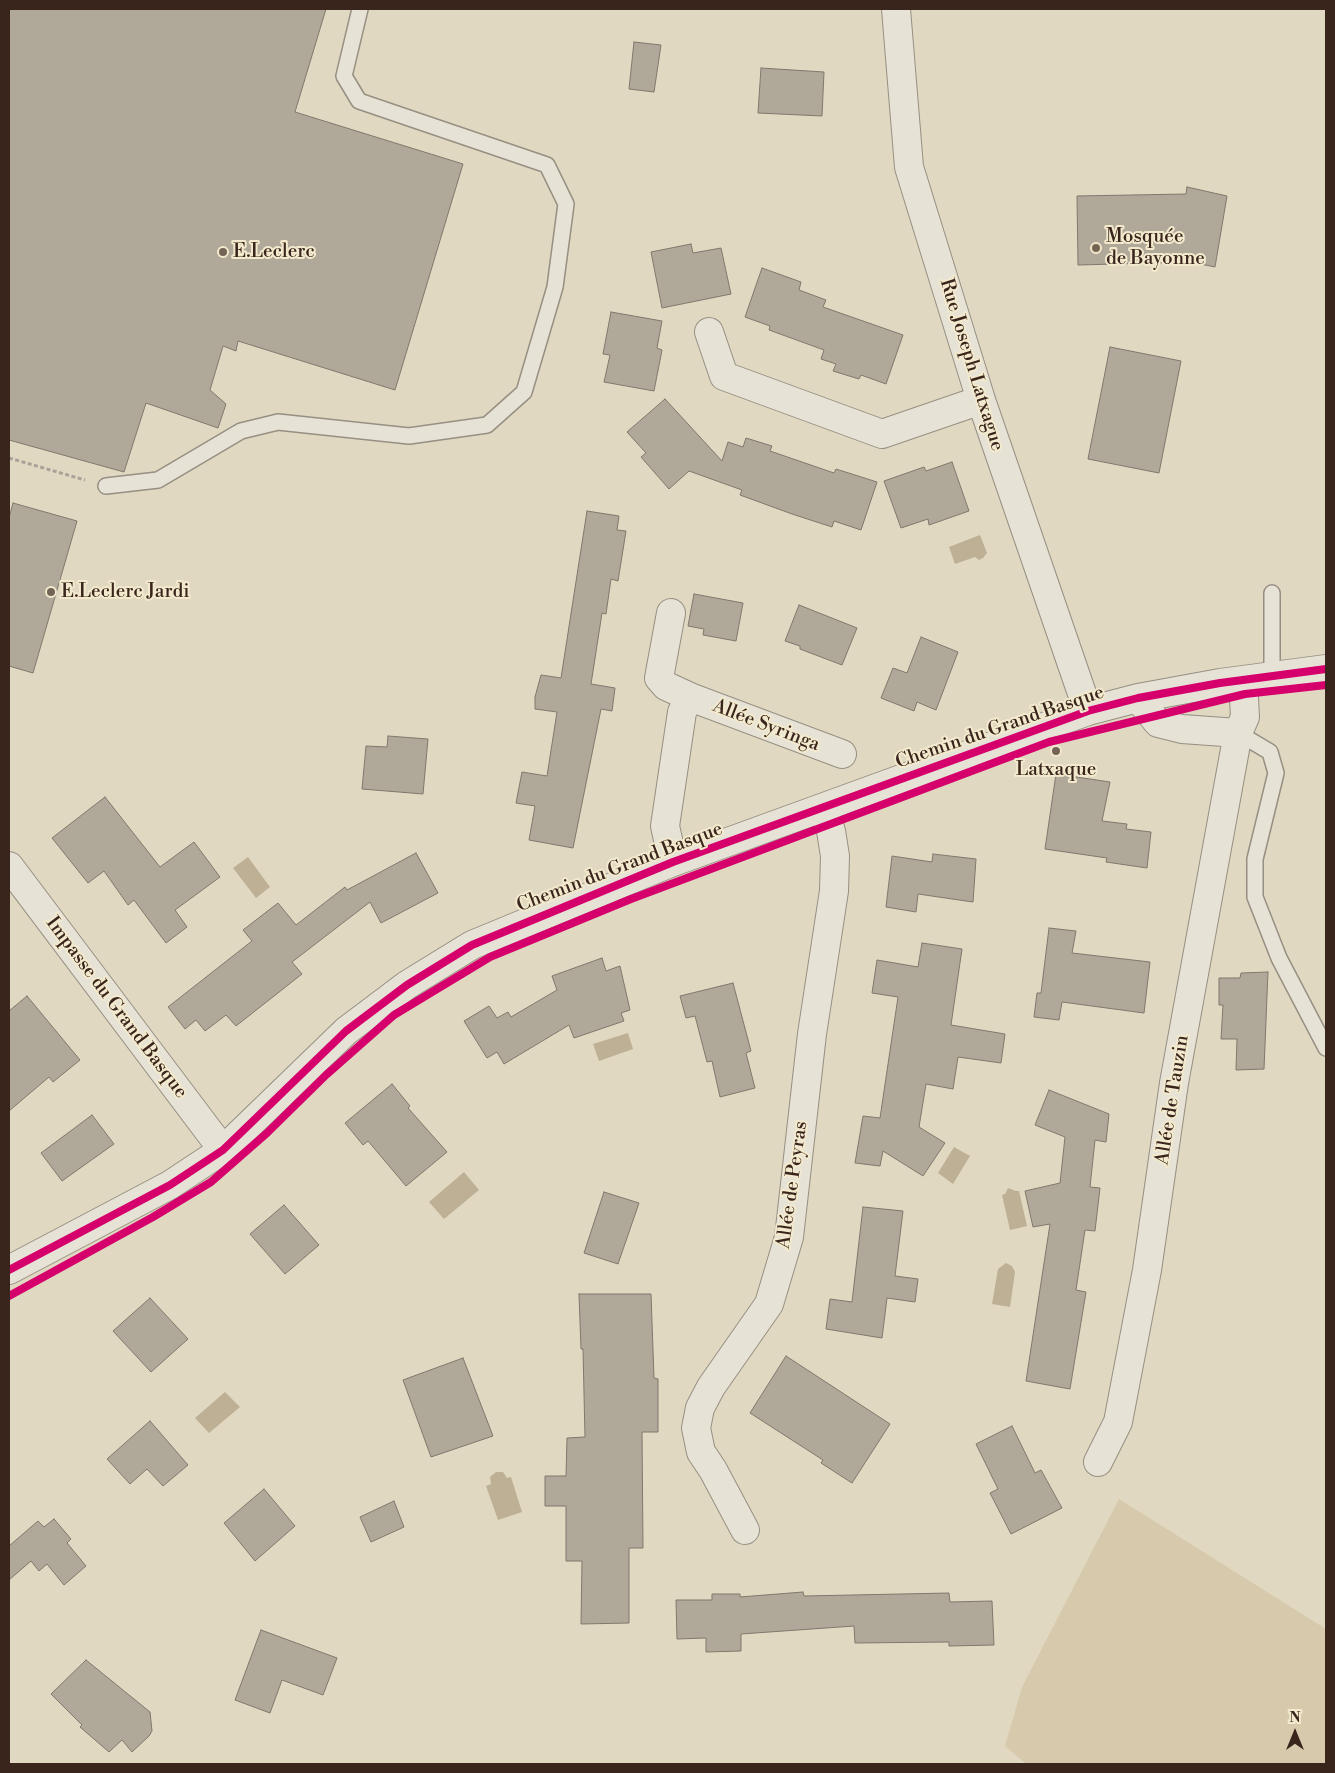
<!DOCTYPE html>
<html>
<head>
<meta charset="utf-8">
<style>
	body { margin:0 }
	#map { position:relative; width:1335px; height:1773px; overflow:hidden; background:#e0d8c1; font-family:"Libre Bodoni",serif }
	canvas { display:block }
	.frame { position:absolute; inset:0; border:10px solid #3a251d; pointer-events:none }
	.north { position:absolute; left:1270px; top:1708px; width:50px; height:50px; -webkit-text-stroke:4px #f3eace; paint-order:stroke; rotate:0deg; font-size:14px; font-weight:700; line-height:20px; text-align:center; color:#3a251d }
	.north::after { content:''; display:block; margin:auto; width:18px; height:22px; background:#3a251d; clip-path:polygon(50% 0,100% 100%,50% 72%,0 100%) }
</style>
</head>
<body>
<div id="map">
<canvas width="1335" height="1773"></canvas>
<div class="frame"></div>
<div class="north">N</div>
</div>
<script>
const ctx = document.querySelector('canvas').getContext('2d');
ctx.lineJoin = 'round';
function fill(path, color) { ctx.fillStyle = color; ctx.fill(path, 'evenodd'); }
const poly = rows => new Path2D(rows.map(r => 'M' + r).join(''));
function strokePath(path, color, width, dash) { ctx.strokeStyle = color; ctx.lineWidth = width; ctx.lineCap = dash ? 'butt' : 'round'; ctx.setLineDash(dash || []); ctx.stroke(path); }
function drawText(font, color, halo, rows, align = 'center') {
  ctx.font = font + ' "Libre Bodoni",serif'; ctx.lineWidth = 4; ctx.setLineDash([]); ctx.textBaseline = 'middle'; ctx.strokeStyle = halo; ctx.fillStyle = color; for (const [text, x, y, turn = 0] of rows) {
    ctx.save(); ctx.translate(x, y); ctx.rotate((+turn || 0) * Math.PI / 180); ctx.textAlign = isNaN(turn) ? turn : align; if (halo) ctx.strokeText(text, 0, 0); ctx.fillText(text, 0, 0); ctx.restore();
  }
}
const green = poly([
	[1119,1499,1326,1629,1326,1764,1026,1764,1005,1746,1022,1687]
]);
const water = poly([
	[980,535,987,553,983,558,979,560,975,557,955,564,949,547],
	[248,857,270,887,256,898,233,868],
	[628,1033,633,1049,599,1061,593,1044],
	[954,1147,970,1156,953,1184,938,1173],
	[464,1172,479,1190,444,1219,429,1202],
	[1008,1188,1016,1191,1019,1191,1027,1226,1010,1230,1002,1195,1005,1194],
	[1006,1263,1012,1266,1015,1272,1010,1307,992,1304,998,1269],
	[225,1392,240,1407,209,1433,195,1418],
	[496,1472,503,1472,507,1478,511,1477,522,1512,498,1520,486,1486,491,1484,490,1477]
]);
const building = poly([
	[9,9,326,9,295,112,463,164,395,390,238,341,236,351,223,346,210,390,226,404,218,428,146,403,124,472,9,440,9,9],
	[634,42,661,45,654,92,629,89,634,42],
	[761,68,824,72,822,116,758,113,761,68],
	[1187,187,1227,196,1215,267,1191,262,1078,265,1077,196,1186,194,1187,187],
	[691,244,693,253,721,248,731,294,662,308,651,252,691,244],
	[762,268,801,282,799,290,826,300,823,307,903,335,886,384,861,375,859,379,833,371,836,364,821,359,824,350,769,330,770,326,745,317,762,268],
	[611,312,662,321,657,348,662,350,654,391,604,382,610,355,603,354,611,312],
	[1110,347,1181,361,1159,473,1088,459,1110,347],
	[665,399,722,461,728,442,743,447,746,438,772,446,770,451,834,473,836,469,877,482,861,530,834,521,832,527,792,514,740,495,742,490,689,471,669,489,641,457,646,453,627,432,665,399],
	[952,462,969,511,929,525,928,519,901,528,884,481,924,467,926,471,952,462],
	[13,503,77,521,33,673,9,666,9,518,13,503],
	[587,511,619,516,617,530,626,531,618,581,611,579,606,614,602,613,591,684,615,688,612,711,601,709,573,848,529,840,535,806,516,803,522,772,547,776,557,712,535,709,535,697,541,675,561,678,587,511],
	[694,594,743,603,736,641,703,635,704,629,688,626,694,594],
	[799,605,857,628,842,665,800,649,800,646,785,641,799,605],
	[921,637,958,652,936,710,917,702,914,711,881,698,893,668,907,673,921,637],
	[388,736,428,739,423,794,362,789,366,746,387,747,388,736],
	[1056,774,1110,782,1102,821,1127,824,1126,829,1151,832,1147,868,1106,862,1107,858,1045,849,1056,774],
	[105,797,160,867,194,842,220,877,175,910,187,927,166,943,134,900,128,905,104,871,88,883,52,838,105,797],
	[416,853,438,893,381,923,370,902,292,962,302,974,236,1026,226,1015,205,1031,196,1020,185,1029,168,1007,252,941,243,930,278,903,296,925,345,887,347,890,416,853],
	[933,854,976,859,973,902,918,894,916,912,886,907,892,856,932,862,933,854],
	[1049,928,1076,931,1072,953,1150,962,1144,1013,1062,1002,1059,1020,1034,1017,1037,993,1041,993,1049,928],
	[922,943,962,949,951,1025,1005,1034,1001,1063,958,1057,953,1089,926,1084,919,1127,945,1143,923,1176,883,1151,880,1166,855,1163,863,1116,880,1118,898,997,872,993,877,960,918,967,922,943],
	[602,958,606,971,620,966,630,1010,621,1013,624,1021,574,1038,569,1025,504,1064,497,1052,487,1058,464,1021,489,1006,497,1018,508,1012,511,1017,557,990,552,976,602,958],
	[1268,972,1264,1069,1236,1070,1237,1039,1221,1039,1223,1005,1219,1005,1219,978,1240,978,1241,973,1268,972],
	[733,983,751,1051,746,1053,755,1088,720,1097,712,1061,707,1062,695,1016,686,1018,680,996,733,983],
	[27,996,80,1060,53,1082,49,1077,9,1111,9,1011,27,996],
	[392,1084,410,1106,408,1108,447,1152,406,1186,368,1141,363,1145,345,1123,392,1084],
	[1049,1090,1109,1114,1106,1142,1095,1140,1090,1187,1100,1188,1095,1231,1085,1230,1076,1290,1086,1292,1070,1389,1026,1381,1050,1224,1033,1227,1025,1191,1060,1183,1065,1137,1035,1125,1049,1090],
	[92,1115,114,1144,62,1181,41,1153,92,1115],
	[604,1192,639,1203,618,1264,584,1253,604,1192],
	[284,1205,319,1245,285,1274,250,1234,284,1205],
	[863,1207,903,1211,895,1276,918,1279,915,1302,887,1298,882,1338,826,1329,830,1299,852,1302,863,1207],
	[579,1294,651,1294,654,1378,658,1379,658,1432,642,1432,643,1548,629,1548,629,1623,581,1624,582,1561,566,1561,566,1506,545,1506,545,1476,566,1476,567,1438,585,1437,583,1349,581,1349,579,1294],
	[150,1298,188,1339,151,1372,113,1331,150,1298],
	[786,1356,890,1424,852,1483,821,1463,823,1460,750,1413,786,1356],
	[463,1358,493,1436,431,1457,403,1380,463,1358],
	[150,1421,188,1465,163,1486,147,1469,130,1484,107,1459,150,1421],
	[1012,1426,1035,1473,1041,1470,1062,1508,1011,1534,990,1493,998,1489,976,1444,1012,1426],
	[264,1489,295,1526,255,1561,224,1523,264,1489],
	[394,1501,404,1527,371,1542,360,1517,394,1501],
	[54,1519,71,1539,67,1543,86,1566,64,1585,47,1564,39,1571,31,1561,9,1580,9,1546,38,1521,44,1527,54,1519],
	[803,1592,804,1596,949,1593,950,1602,992,1601,994,1645,949,1646,949,1642,855,1643,854,1626,741,1634,741,1651,706,1652,706,1638,677,1639,676,1600,712,1600,712,1594,740,1594,740,1597,803,1592],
	[261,1630,337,1658,323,1695,282,1680,270,1713,235,1700,261,1630],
	[86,1660,150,1712,152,1731,149,1736,132,1752,122,1740,109,1752,80,1727,82,1725,51,1694,86,1660]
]);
const path = poly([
	[9,458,85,480]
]);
const lane = poly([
	[106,486,158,480,241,431,278,422,409,436,487,425,524,392,555,287,566,204,547,165,359,101,344,76,360,9],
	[1272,676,1272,593],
	[1238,733,1270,752,1276,773,1255,859,1255,897,1279,958,1326,1048]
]);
const street = poly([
	[896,9,909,167,981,400,1088,711],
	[709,332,724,376,882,434,981,400],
	[671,613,659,678,666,686,690,697],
	[1138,698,1158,723,1182,729,1238,733,1245,717,1243,680],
	[673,862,665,826,682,712,690,697,842,754],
	[9,866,223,1150],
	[9,1270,170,1185,223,1150,346,1031,407,985,472,945,673,862,1088,711,1138,698,1220,683,1326,669],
	[1098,1462,1118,1422,1147,1270,1174,1083,1238,733],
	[745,1530,713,1470,701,1452,696,1428,700,1408,711,1387,769,1304,789,1237,812,1034,834,891,835,856,831,831,823,808]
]);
const cycleway = poly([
	[9,1270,170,1185,223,1150,346,1031,407,985,472,945,673,862,1088,711,1138,698,1220,683,1326,669],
	[9,1296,153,1217,211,1182,267,1133,326,1075,394,1015,490,957,631,899,1049,742,1245,694,1326,685]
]);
const markers = [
	[1096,248,5,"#746456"],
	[223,252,5,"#746456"],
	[51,592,5,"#746456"],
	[1056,751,5,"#746456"]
];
const poiNames = [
	["Mosquée",1106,237],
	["de Bayonne",1106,259],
	["E.Leclerc",233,252],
	["E.Leclerc Jardi",61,592],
	["Latxaque",1056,770,"center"]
];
const streetNames = [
	["Rue Joseph Latxague",971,365,73],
	["Allée Syringa",766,726,21],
	["Chemin du Grand Basque",1000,728,-19],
	["Chemin du Grand Basque",620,868,-21],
	["Impasse du Grand Basque",116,1008,53],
	["Allée de Tauzin",1173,1100,-81],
	["Allée de Peyras",793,1185,-82]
];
fill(green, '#d7caac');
fill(water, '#beb094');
fill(building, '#b0a99a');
strokePath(building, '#80786c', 1);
strokePath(lane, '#978f82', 18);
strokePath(street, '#978f82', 30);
strokePath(path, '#a8a299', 3, [4, 2.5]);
strokePath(lane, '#e6e2d6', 15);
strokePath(street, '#e6e2d6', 28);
strokePath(cycleway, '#d6006c', 8);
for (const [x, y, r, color] of markers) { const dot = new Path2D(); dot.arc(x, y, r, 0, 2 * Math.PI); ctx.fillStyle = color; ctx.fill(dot); strokePath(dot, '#f3eace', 2); }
drawText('19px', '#3a251d', '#f3eace', poiNames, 'left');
drawText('19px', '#3a251d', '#f3eace', streetNames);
</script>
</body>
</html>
